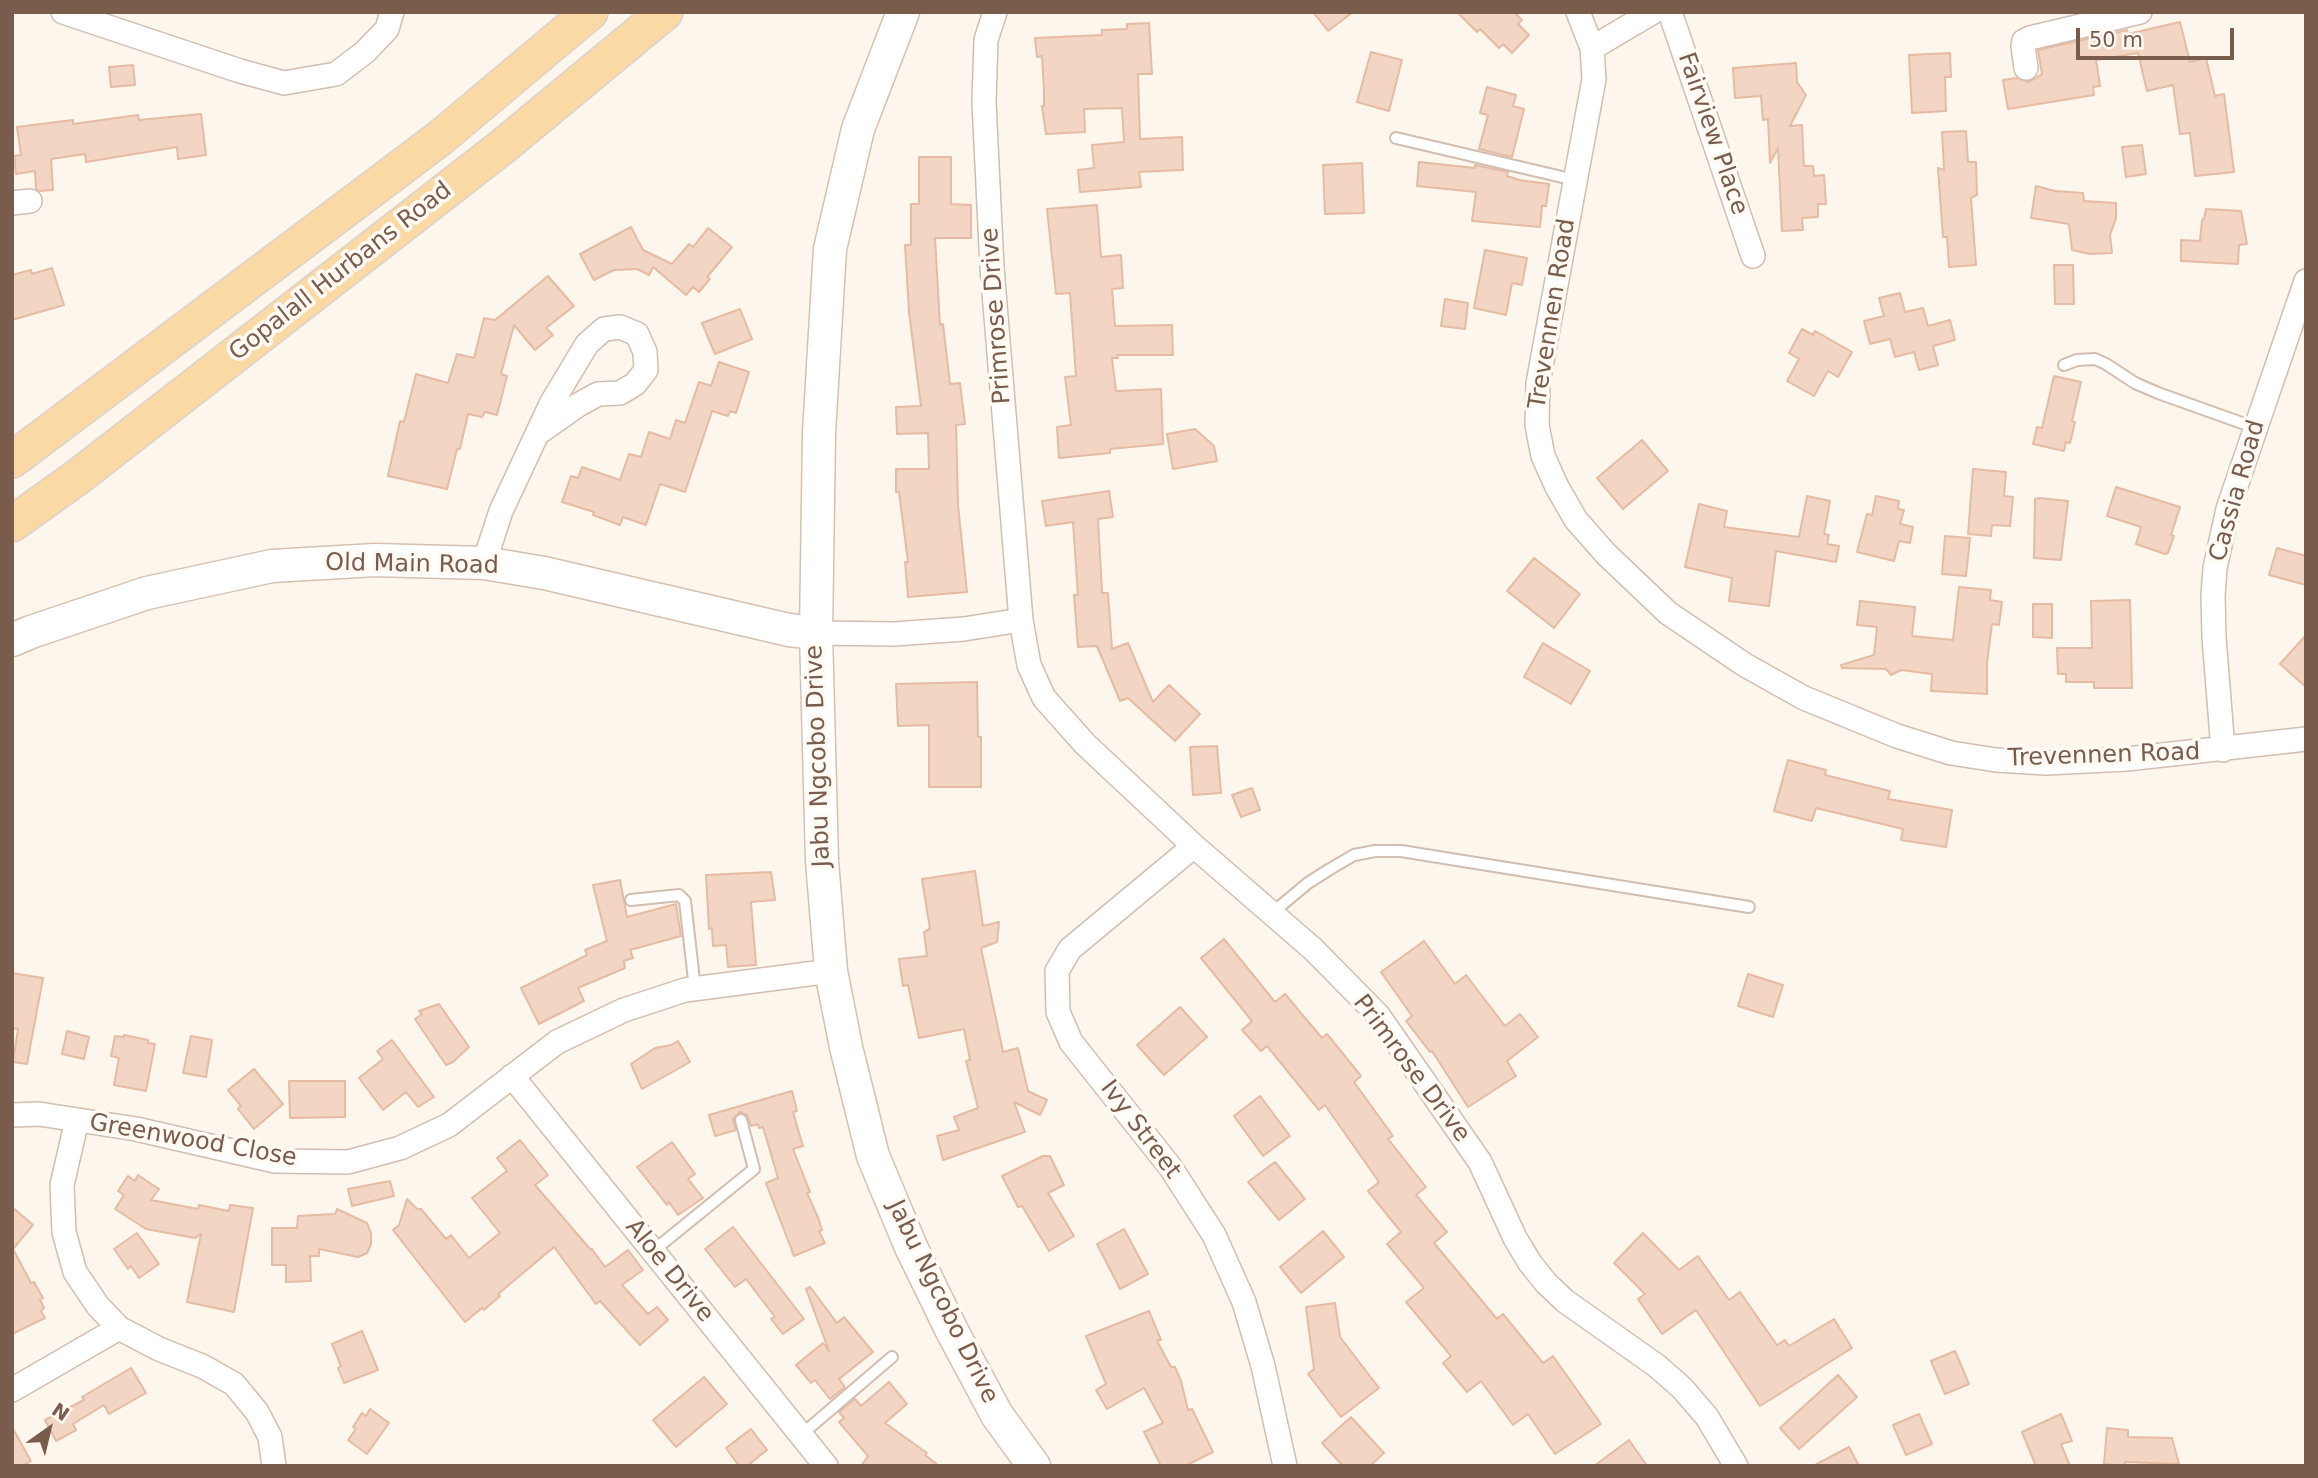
<!DOCTYPE html>
<html>
<head>
<meta charset="utf-8">
<style>
	body { margin:0 }
	#map { position:relative; width:2318px; height:1478px; overflow:hidden; background:#fdf6ec; font-family:"DejaVu Sans",sans-serif }
	canvas { display:block }
	.frame { position:absolute; inset:0; border:14px solid #7a5c4d; pointer-events:none }
	.north { position:absolute; left:14px; top:1394px; width:70px; height:70px; -webkit-text-stroke:5px #fffaf3; paint-order:stroke; rotate:34deg; font-size:19px; font-weight:700; line-height:28px; text-align:center; color:#7a5c4d }
	.north::after { content:''; display:block; margin:auto; width:24px; height:32px; background:#7a5c4d; clip-path:polygon(50% 0,100% 100%,50% 72%,0 100%) }
	.scale { position:absolute; left:2076px; top:28px; width:158px; height:32px; box-sizing:border-box; border:4px solid #7a5c4d; border-top:0; padding-left:9px; font-size:21px; line-height:24px; white-space:nowrap; color:#7a5c4d; -webkit-text-stroke:5px #fffaf3; paint-order:stroke }
</style>
</head>
<body>
<div id="map">
<canvas width="2318" height="1478"></canvas>
<div class="frame"></div>
<div class="north">N</div>
<div class="scale">50 m</div>
</div>
<script>
const ctx = document.querySelector('canvas').getContext('2d');
ctx.lineJoin = 'round';
function fill(path, color) { ctx.fillStyle = color; ctx.fill(path, 'evenodd'); }
const poly = rows => new Path2D(rows.map(r => 'M' + r).join(''));
function strokePath(path, color, width, dash) { ctx.strokeStyle = color; ctx.lineWidth = width; ctx.lineCap = dash ? 'butt' : 'round'; ctx.setLineDash(dash || []); ctx.stroke(path); }
function drawText(font, color, halo, rows, align = 'center') {
  ctx.font = font + ' "DejaVu Sans",sans-serif'; ctx.lineWidth = 7; ctx.setLineDash([]); ctx.textBaseline = 'middle'; ctx.strokeStyle = halo; ctx.fillStyle = color; for (const [text, x, y, turn = 0] of rows) {
    ctx.save(); ctx.translate(x, y); ctx.rotate((+turn || 0) * Math.PI / 180); ctx.textAlign = isNaN(turn) ? turn : align; if (halo) ctx.strokeText(text, 0, 0); ctx.fillText(text, 0, 0); ctx.restore();
  }
}
const building = poly([
	[1313,12,1353,12,1328,31,1313,12],
	[1457,12,1514,12,1522,20,1518,24,1529,35,1512,53,1503,44,1499,48,1480,29,1477,32,1457,12],
	[2180,22,2190,62,2206,58,2215,96,2224,94,2234,172,2195,176,2190,133,2180,134,2173,85,2147,91,2138,53,2096,60,2100,86,2093,87,2094,95,2008,109,2003,80,2017,78,2029,82,2042,74,2038,50,2127,30,2128,34,2180,22],
	[1149,23,1152,74,1138,74,1140,139,1182,137,1183,170,1139,172,1141,187,1080,192,1078,170,1094,168,1092,145,1124,142,1122,108,1084,109,1085,132,1046,134,1042,106,1044,106,1044,90,1042,56,1037,57,1035,38,1102,35,1102,30,1127,29,1127,24,1149,23],
	[1371,52,1402,60,1389,111,1357,102,1371,52],
	[1950,53,1951,77,1945,77,1946,111,1912,113,1909,55,1950,53],
	[1796,63,1797,82,1806,95,1790,126,1802,125,1804,166,1813,166,1814,176,1824,175,1826,204,1818,204,1818,217,1802,218,1803,230,1782,231,1778,148,1770,163,1768,119,1763,120,1761,96,1735,98,1733,68,1796,63],
	[133,65,135,85,111,87,109,67,133,65],
	[1487,87,1516,95,1513,106,1524,109,1512,157,1479,149,1488,115,1480,113,1487,87],
	[201,114,206,155,178,159,177,147,86,162,85,154,51,159,53,190,39,191,36,189,35,171,16,174,14,156,21,155,17,127,73,120,73,124,138,115,139,120,201,114],
	[1966,131,1968,162,1976,162,1977,195,1971,198,1976,265,1949,267,1947,237,1943,237,1938,168,1944,170,1942,132,1966,131],
	[2142,145,2146,174,2126,177,2122,147,2142,145],
	[919,157,951,157,951,204,971,205,971,238,935,238,940,325,943,324,950,384,960,383,965,424,956,425,958,505,967,592,908,597,905,562,908,562,899,492,896,492,896,469,929,469,928,433,897,434,896,407,921,406,909,312,905,245,911,245,911,204,919,204,919,157],
	[1419,162,1475,168,1475,165,1508,172,1507,176,1519,180,1549,184,1546,206,1542,206,1540,227,1472,221,1476,192,1417,186,1419,162],
	[1362,163,1364,213,1325,214,1323,165,1362,163],
	[2036,186,2055,191,2083,193,2084,201,2116,203,2116,218,2110,235,2112,253,2090,254,2072,250,2069,224,2031,218,2036,186],
	[1097,205,1101,257,1121,255,1123,288,1112,289,1115,326,1172,325,1173,355,1117,355,1118,358,1112,358,1116,391,1161,389,1163,444,1110,449,1110,453,1059,458,1057,427,1071,425,1065,377,1076,376,1070,293,1056,294,1047,209,1097,205],
	[2206,209,2241,211,2247,244,2239,245,2238,264,2181,261,2181,240,2200,241,2202,220,2204,219,2206,209],
	[631,227,643,250,672,264,689,244,693,247,708,228,732,247,707,277,710,279,699,292,693,287,686,295,653,267,649,275,637,269,614,270,594,280,580,254,631,227],
	[1485,250,1527,258,1522,285,1512,283,1506,315,1474,308,1485,250],
	[2054,265,2073,265,2074,304,2055,304,2054,265],
	[52,268,64,305,12,320,12,275,31,270,32,274,52,268],
	[548,276,574,306,546,328,553,335,535,350,514,325,501,374,507,376,497,415,485,412,482,417,468,414,460,449,457,449,447,489,388,476,400,421,404,422,416,374,448,383,457,354,474,358,484,318,495,320,548,276],
	[1900,293,1905,312,1923,308,1928,326,1950,320,1955,340,1933,346,1938,365,1919,370,1914,352,1895,357,1890,339,1870,344,1864,321,1884,316,1879,298,1900,293],
	[1445,299,1468,303,1465,329,1441,326,1445,299],
	[740,309,752,339,715,354,702,323,740,309],
	[1802,329,1813,335,1815,331,1852,352,1838,377,1828,371,1814,396,1787,381,1799,359,1789,353,1802,329],
	[719,362,749,372,736,413,730,411,728,416,712,411,685,492,660,484,646,525,623,517,620,525,593,515,594,512,562,502,571,476,578,478,582,467,620,480,629,454,641,457,649,432,670,439,676,420,685,423,699,382,711,386,719,362],
	[2054,376,2081,382,2072,421,2075,422,2070,443,2066,442,2064,451,2033,444,2037,427,2042,428,2054,376],
	[1195,429,1214,446,1217,461,1173,469,1167,434,1195,429],
	[1642,440,1668,471,1623,509,1597,478,1642,440],
	[1973,469,2006,472,2004,496,2013,497,2010,526,1992,525,1991,536,1968,534,1973,469],
	[2116,487,2180,507,2171,535,2174,536,2168,553,2165,554,2136,544,2141,527,2107,516,2116,487],
	[1109,491,1113,517,1098,519,1102,593,1108,593,1112,649,1128,643,1153,702,1169,685,1200,714,1175,741,1128,698,1120,701,1097,646,1078,647,1074,595,1078,595,1073,522,1046,526,1042,501,1109,491],
	[1807,496,1830,501,1824,534,1829,535,1827,544,1839,546,1836,562,1776,551,1769,606,1729,601,1732,578,1685,567,1699,504,1727,511,1724,527,1799,537,1807,496],
	[1876,496,1899,501,1898,509,1904,510,1900,524,1913,527,1910,543,1899,541,1894,561,1857,552,1867,514,1872,515,1876,496],
	[2039,498,2068,501,2061,560,2034,558,2035,499,2039,498],
	[1945,536,1970,538,1966,576,1942,574,1945,536],
	[2277,548,2306,556,2306,585,2269,575,2277,548],
	[1534,558,1580,594,1554,628,1507,591,1534,558],
	[1959,587,1991,590,1990,600,2002,602,1999,625,1992,624,1987,662,1987,694,1931,691,1932,674,1901,670,1891,675,1886,669,1842,668,1841,665,1874,655,1877,627,1857,625,1860,601,1915,607,1912,636,1953,640,1959,587],
	[2130,600,2132,688,2094,688,2094,682,2066,682,2066,674,2058,674,2057,648,2092,648,2091,601,2130,600],
	[2033,604,2052,604,2052,638,2033,637,2033,604],
	[2306,635,2306,687,2280,664,2306,635],
	[1543,643,1590,671,1571,704,1524,677,1543,643],
	[977,682,978,737,981,737,981,787,929,787,929,725,898,726,896,684,977,682],
	[1217,746,1221,793,1193,795,1190,747,1217,746],
	[1788,760,1826,770,1825,775,1890,791,1888,799,1952,810,1946,847,1901,840,1903,829,1816,808,1812,821,1774,811,1788,760],
	[1252,788,1260,810,1241,817,1232,795,1252,788],
	[975,871,983,926,999,922,997,942,981,948,1003,1052,1018,1048,1028,1091,1047,1100,1040,1115,1014,1102,1025,1132,943,1160,937,1136,959,1130,954,1117,978,1108,966,1061,970,1060,964,1029,919,1038,908,985,903,986,899,959,927,956,924,932,930,929,922,879,975,871],
	[771,872,775,900,751,902,756,965,728,967,726,945,713,946,712,928,709,929,706,875,771,872],
	[620,880,627,917,676,904,681,936,630,950,633,958,624,961,625,968,578,988,584,1001,539,1024,521,988,587,955,585,950,607,941,593,885,620,880],
	[1224,939,1275,1002,1285,994,1322,1038,1327,1034,1361,1076,1354,1082,1393,1136,1388,1139,1426,1187,1416,1195,1447,1232,1434,1243,1497,1319,1503,1314,1543,1363,1553,1356,1601,1424,1555,1454,1528,1414,1513,1425,1481,1381,1467,1392,1443,1363,1451,1356,1406,1302,1424,1288,1387,1244,1401,1232,1368,1191,1379,1182,1325,1105,1319,1110,1267,1046,1261,1051,1242,1030,1252,1021,1201,958,1224,939],
	[1424,941,1455,984,1466,975,1505,1026,1520,1014,1538,1037,1507,1061,1516,1076,1468,1107,1432,1051,1430,1052,1406,1021,1412,1016,1381,972,1424,941],
	[12,973,43,978,27,1064,13,1062,18,1029,12,1028,12,973],
	[1748,974,1783,985,1773,1017,1738,1006,1748,974],
	[439,1004,469,1047,453,1062,446,1065,415,1019,422,1014,419,1011,439,1004],
	[1180,1007,1207,1037,1164,1075,1137,1045,1180,1007],
	[67,1031,89,1037,84,1059,62,1054,67,1031],
	[124,1035,148,1040,148,1043,155,1044,146,1091,114,1085,119,1058,111,1056,115,1036,124,1037,124,1035],
	[191,1036,212,1040,206,1077,183,1073,191,1036],
	[392,1040,434,1097,418,1107,406,1092,383,1110,359,1078,383,1059,377,1051,392,1040],
	[678,1041,690,1062,642,1089,631,1064,655,1048,671,1045,678,1041],
	[254,1069,283,1104,254,1129,238,1109,241,1106,228,1090,254,1069],
	[289,1081,345,1081,345,1117,290,1118,289,1081],
	[792,1091,797,1111,793,1112,803,1146,793,1149,810,1192,807,1193,819,1220,822,1230,819,1231,825,1243,794,1256,766,1183,778,1178,763,1127,759,1128,758,1124,751,1126,747,1115,740,1112,733,1119,736,1130,715,1136,709,1115,792,1091],
	[1260,1096,1290,1136,1263,1156,1234,1116,1260,1096],
	[520,1140,548,1175,535,1185,591,1250,592,1249,605,1267,628,1250,643,1270,622,1285,648,1314,657,1307,668,1320,640,1345,600,1301,596,1304,554,1247,498,1294,500,1296,484,1310,482,1308,465,1322,393,1230,399,1225,407,1199,417,1209,421,1209,446,1239,451,1235,469,1258,500,1233,472,1198,507,1171,497,1158,520,1140],
	[672,1142,695,1174,688,1179,703,1198,678,1215,669,1202,667,1205,637,1167,672,1142],
	[1043,1156,1050,1156,1064,1185,1048,1193,1074,1236,1049,1251,1022,1206,1018,1207,1002,1176,1043,1156],
	[1275,1162,1305,1199,1279,1220,1248,1182,1275,1162],
	[138,1175,159,1189,151,1200,198,1209,199,1205,229,1211,230,1205,253,1208,234,1312,187,1302,201,1234,195,1238,146,1229,115,1209,124,1195,118,1191,128,1176,135,1181,138,1175],
	[390,1181,394,1196,352,1206,348,1189,390,1181],
	[12,1207,33,1225,13,1249,31,1283,34,1282,43,1298,40,1300,44,1308,41,1311,45,1318,12,1334,12,1207],
	[337,1209,367,1223,371,1233,371,1244,367,1253,358,1257,319,1249,319,1256,310,1256,311,1281,286,1282,286,1265,272,1265,272,1228,297,1228,298,1216,335,1214,337,1209],
	[733,1227,804,1319,783,1334,771,1319,775,1317,746,1279,735,1287,705,1249,733,1227],
	[1124,1229,1148,1274,1120,1289,1097,1244,1124,1229],
	[1323,1231,1344,1257,1301,1293,1280,1267,1323,1231],
	[137,1233,159,1264,139,1278,131,1266,128,1269,114,1249,137,1233],
	[1643,1233,1679,1270,1698,1256,1729,1300,1740,1292,1777,1345,1785,1340,1789,1346,1834,1319,1852,1348,1760,1406,1696,1310,1662,1334,1638,1299,1645,1294,1614,1263,1643,1233],
	[810,1287,837,1323,844,1317,873,1352,839,1379,845,1387,830,1399,815,1380,811,1383,796,1365,823,1343,829,1351,806,1289,810,1287],
	[1335,1303,1340,1337,1379,1388,1341,1417,1308,1374,1314,1369,1306,1307,1335,1303],
	[1149,1311,1161,1340,1157,1341,1171,1367,1175,1367,1181,1381,1188,1410,1192,1409,1213,1452,1185,1466,1161,1466,1144,1432,1163,1423,1144,1388,1107,1409,1096,1390,1106,1384,1086,1336,1149,1311],
	[362,1331,378,1370,344,1383,338,1368,341,1366,332,1344,362,1331],
	[1955,1351,1969,1384,1945,1394,1931,1361,1955,1351],
	[131,1368,146,1393,109,1414,104,1405,73,1424,76,1430,56,1441,45,1420,84,1400,82,1397,131,1368],
	[1838,1375,1857,1397,1799,1449,1780,1428,1838,1375],
	[704,1377,727,1404,676,1447,653,1420,704,1377],
	[889,1382,907,1404,885,1423,927,1453,925,1455,939,1466,861,1466,868,1456,839,1422,844,1418,839,1412,855,1399,861,1406,889,1382],
	[370,1409,389,1423,367,1454,348,1440,356,1429,353,1427,362,1413,366,1416,370,1409],
	[1919,1414,1932,1444,1906,1455,1893,1425,1919,1414],
	[2061,1414,2072,1441,2061,1444,2070,1466,2036,1466,2022,1432,2061,1414],
	[1351,1417,1384,1453,1370,1466,1343,1466,1322,1443,1351,1417],
	[12,1427,31,1461,22,1466,12,1466,12,1427],
	[2107,1428,2128,1430,2128,1437,2172,1438,2179,1464,2125,1462,2125,1466,2104,1464,2107,1428],
	[751,1429,767,1450,747,1466,739,1466,726,1448,751,1429],
	[1629,1440,1647,1466,1594,1466,1629,1440],
	[1849,1447,1859,1466,1813,1466,1849,1447]
]);
const lane = poly([
	[1396,138,1575,180],
	[2064,365,2077,360,2095,359,2106,364,2135,383,2158,393,2256,428],
	[631,900,679,895,685,901,695,989],
	[1272,913,1308,883,1330,869,1354,855,1375,851,1401,851,1749,907],
	[653,1251,754,1169,741,1120],
	[801,1435,892,1357]
]);
const street = poly([
	[63,12,240,71,284,83,336,74,365,52,387,29,392,12],
	[995,12,986,40,984,102,992,268,1021,620,1029,665,1044,698,1085,744,1194,846,1313,949,1378,1015,1480,1162,1515,1238,1530,1263,1546,1283,1565,1301,1657,1366,1682,1388,1707,1417,1736,1466],
	[1578,12,1592,48,1594,79,1538,383,1537,425,1543,456,1557,487,1576,520,1606,554,1668,613,1745,665,1804,698,1897,736,1951,753,1996,760,2046,763,2127,759,2306,739],
	[1670,12,1753,256],
	[1592,48,1653,12],
	[2026,68,2023,46,2024,41,2030,38,2140,12],
	[12,203,30,201],
	[484,563,501,511,551,404,587,344,604,329,620,327,637,334,645,352,646,370,635,384,620,393,598,394,578,405,538,433],
	[816,633,894,634,964,629,1021,620],
	[2223,750,2214,637,2213,596,2215,568,2228,509,2306,281],
	[1194,846,1070,949,1057,971,1058,1012,1071,1042,1171,1168,1214,1235,1244,1302,1263,1366,1285,1466],
	[512,1076,826,1466],
	[12,1115,39,1114,136,1129,275,1161,348,1162,400,1148,449,1125,557,1042,624,1010,685,990,831,971],
	[77,1120,62,1185,64,1232,75,1272,98,1306,119,1328,159,1349,202,1366,234,1384,257,1412,270,1437,274,1466],
	[12,1390,119,1328]
]);
const secondary = poly([
	[903,12,858,129,830,249,819,433,816,633,822,861,831,971,846,1047,873,1156,911,1247,952,1331,997,1415,1034,1466],
	[12,640,31,632,147,593,272,566,375,560,484,563,544,573,789,630,816,633]
]);
const primary = poly([
	[12,460,440,138,590,12],
	[12,524,79,476,502,147,665,12]
]);
const streetNames = [
	["Fairview Place",1712,134,71],
	["Gopalall Hurbans Road",341,272,-38],
	["Trevennen Road",1553,314,-81],
	["Primrose Drive",997,316,-94],
	["Cassia Road",2238,491,-74],
	["Old Main Road",412,565,1],
	["Jabu Ngcobo Drive",819,756,-92],
	["Trevennen Road",2104,756,-2],
	["Primrose Drive",1411,1069,53],
	["Ivy Street",1140,1130,53],
	["Greenwood Close",193,1141,10],
	["Aloe Drive",669,1271,51],
	["Jabu Ngcobo Drive",942,1302,64]
];
fill(building, '#f3d5c3');
strokePath(building, '#e6bba3', 2);
strokePath(lane, '#d1beb0', 14);
strokePath(street, '#d1beb0', 26);
strokePath(secondary, '#d6c0b0', 35);
strokePath(primary, '#dad1cd', 38);
strokePath(lane, '#fff', 10);
strokePath(street, '#fff', 23);
strokePath(secondary, '#fff', 32);
strokePath(primary, '#fbd9a5', 35);
drawText('24px', '#7a5c4d', '#fffaf3', streetNames);
</script>
</body>
</html>
